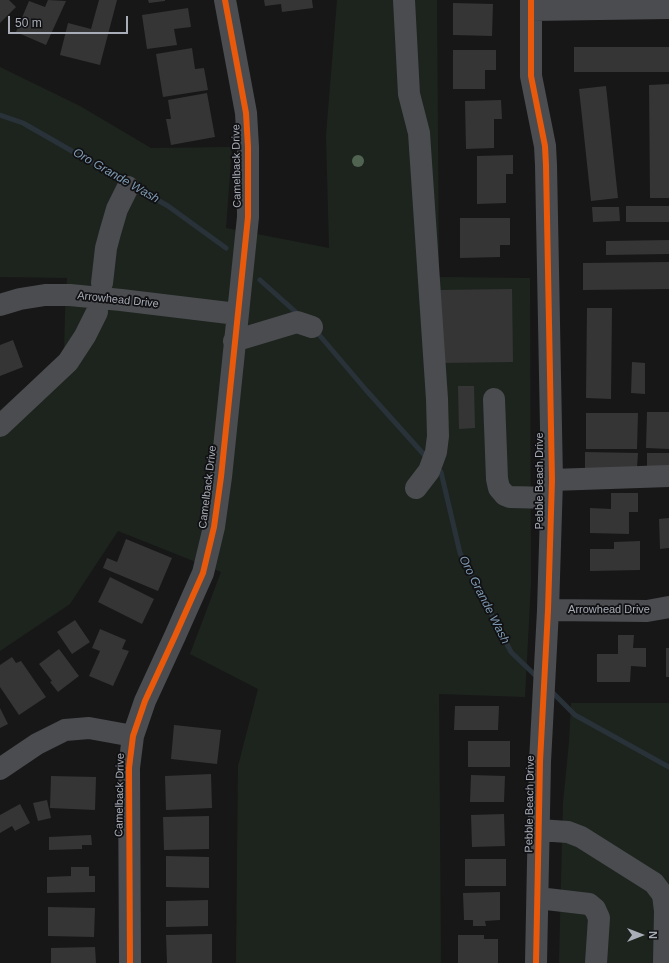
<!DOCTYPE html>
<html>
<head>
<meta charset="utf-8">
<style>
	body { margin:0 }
	#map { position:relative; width:669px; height:963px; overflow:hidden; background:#171717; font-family:Helvetica,sans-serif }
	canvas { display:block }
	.north { position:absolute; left:621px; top:915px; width:40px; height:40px; -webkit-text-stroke:3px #111113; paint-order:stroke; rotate:90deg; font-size:11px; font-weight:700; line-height:16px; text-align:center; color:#a8adb8 }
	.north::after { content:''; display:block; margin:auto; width:14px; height:18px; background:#a8adb8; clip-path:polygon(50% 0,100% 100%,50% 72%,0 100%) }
	.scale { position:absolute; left:8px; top:16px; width:120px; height:18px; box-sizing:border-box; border:2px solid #a8adb8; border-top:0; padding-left:5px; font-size:12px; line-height:14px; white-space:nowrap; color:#a8adb8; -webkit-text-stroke:3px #111113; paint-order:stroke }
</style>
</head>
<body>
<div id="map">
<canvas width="669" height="963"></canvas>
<div class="north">N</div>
<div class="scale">50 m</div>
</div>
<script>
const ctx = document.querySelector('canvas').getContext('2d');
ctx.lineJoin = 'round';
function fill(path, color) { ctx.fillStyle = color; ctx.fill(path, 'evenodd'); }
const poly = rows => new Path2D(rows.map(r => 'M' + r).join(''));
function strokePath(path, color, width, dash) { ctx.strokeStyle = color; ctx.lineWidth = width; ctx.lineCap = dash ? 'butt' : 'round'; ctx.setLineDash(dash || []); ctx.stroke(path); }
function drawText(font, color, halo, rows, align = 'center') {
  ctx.font = font + ' Helvetica,sans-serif'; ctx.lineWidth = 3.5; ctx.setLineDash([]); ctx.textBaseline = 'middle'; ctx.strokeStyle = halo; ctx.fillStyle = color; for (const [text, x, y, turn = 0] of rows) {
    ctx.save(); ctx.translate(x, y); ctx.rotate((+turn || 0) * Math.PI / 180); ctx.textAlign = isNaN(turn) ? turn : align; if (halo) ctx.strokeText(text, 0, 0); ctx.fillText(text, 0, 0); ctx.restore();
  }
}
const green = poly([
	[337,0,437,0,439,277,530,278,531,584,525,697,439,694,441,963,236,963,238,766,258,689,190,654,221,572,118,531,70,604,0,651,0,410,64,353,65,313,67,278,0,277,0,67,80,106,151,148,232,147,226,228,329,248,326,135],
	[571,703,669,703,669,963,559,963,563,803,569,742]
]);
const stream = poly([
	[0,115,23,123,126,182],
	[133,186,168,206,226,248],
	[260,280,299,315],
	[315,330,366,390,427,458],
	[437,468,441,472,460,553,511,652,538,678],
	[550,690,575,715,669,767]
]);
const building = poly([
	[0,0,9,0,16,7,0,23],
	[48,0,66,1,46,45,16,32,29,1,45,7],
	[99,0,117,0,100,65,60,55,68,23,91,29],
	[148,0,165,0,165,1,149,3],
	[264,0,312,0,313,8,282,12,281,4,265,6],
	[453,3,493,4,492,36,453,35],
	[188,8,191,27,174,29,177,45,147,49,142,15],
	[574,47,669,47,669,72,574,72],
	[192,48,195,69,204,68,208,90,163,97,156,54],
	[453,50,496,50,496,70,485,70,485,89,453,89],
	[669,84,669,198,650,198,649,85],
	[606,86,618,198,591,201,579,89],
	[207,93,215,137,171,145,166,119,171,119,168,100],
	[501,100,502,119,494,119,494,148,466,149,465,101],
	[513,155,513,174,506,174,506,203,477,204,477,156],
	[626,206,669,206,669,222,626,222],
	[592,207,619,207,620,221,593,222],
	[460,218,510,218,510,245,500,245,500,257,460,258],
	[669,240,669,254,606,255,606,241],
	[669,262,669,289,583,290,583,263],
	[512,289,513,362,440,363,439,290],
	[587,308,612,308,611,399,586,398],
	[13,340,23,367,0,376,0,345],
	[632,362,645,363,645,394,631,393],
	[458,386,474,386,475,428,459,429],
	[647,412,669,412,669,449,646,448],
	[586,413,638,413,637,449,586,449],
	[585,452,638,453,637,468,585,468],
	[647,453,669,453,669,469,647,468],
	[611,493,638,493,638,512,629,512,629,534,590,533,590,508,611,509],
	[669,518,669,548,660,549,659,519],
	[126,539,172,558,158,591,103,568,107,558,117,562],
	[640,541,640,570,590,571,590,549,614,549,614,542],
	[110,577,154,599,142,624,98,602],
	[75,620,90,642,72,654,57,632],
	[100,629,126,640,122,649,129,651,113,686,89,676,100,651,92,648],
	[618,635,634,635,633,648,646,648,646,667,631,666,630,682,597,682,597,654,618,654],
	[666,648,669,648,669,677,666,677],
	[59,649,79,676,58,692,50,682,52,681,39,664],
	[12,657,16,663,21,661,46,697,19,715,0,687,0,665],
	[455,706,499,706,498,730,454,730],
	[0,708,8,724,0,728],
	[174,725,221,730,217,764,171,759],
	[468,741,510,741,510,767,468,767],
	[211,774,212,808,166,810,165,776],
	[471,775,505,776,504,802,470,802],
	[51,776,96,777,95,810,50,808],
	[47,800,51,818,38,821,33,803],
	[20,804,30,823,15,831,12,826,0,833,0,815],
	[504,814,505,846,472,847,471,815],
	[209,816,209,849,164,850,163,817],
	[91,835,92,845,82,845,82,849,49,850,49,837],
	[166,856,209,857,209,888,166,887],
	[465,859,506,859,506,886,465,886],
	[71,867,89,867,89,876,95,876,95,892,47,893,47,877,71,876],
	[500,892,500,920,485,921,486,926,473,926,473,920,464,920,463,893],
	[208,900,208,926,166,927,166,901],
	[48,907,95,908,94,937,48,936],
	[212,934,212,963,167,963,166,935],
	[458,935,484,935,484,939,498,939,498,963,458,963],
	[95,947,96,963,51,963,51,948]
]);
const minor = poly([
	[404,0,409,94,419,133,437,399,438,436,436,452,429,471,416,488],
	[531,0,531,76,545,146,546,165,552,480,548,610,540,762,536,963],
	[531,10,669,8],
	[102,283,106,248,110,233,117,209,128,187],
	[0,305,20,299,45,295,70,295,121,300,237,314],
	[234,341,297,322,312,327],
	[494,399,497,479,499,488,505,495,510,497,551,498],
	[0,426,68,362,85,336,97,312],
	[552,480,669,476],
	[548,610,647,611,669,607],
	[0,769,37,744,65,730,89,728,133,736],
	[539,830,568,832,581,837,654,883,663,895,665,911,664,963],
	[538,898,589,904,595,909,599,918,596,963],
	[130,963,129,768,133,736,145,701,175,636,203,573,214,527,221,477,248,217,248,147,246,113,225,0]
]);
const cycleway = poly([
	[531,0,531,76,545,146,546,165,552,480,548,610,540,762,536,963],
	[130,963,129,768,133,736,145,701,175,636,203,573,214,527,221,477,248,217,248,147,246,113,225,0]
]);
const trees = [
	[358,161]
];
const streetNames = [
	["Camelback Drive",237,166,-91],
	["Arrowhead Drive",118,300,6],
	["Pebble Beach Drive",540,481,-90],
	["Camelback Drive",208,487,-83],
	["Arrowhead Drive",609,610],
	["Camelback Drive",120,795,-89],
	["Pebble Beach Drive",530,804,-89]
];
const waterNames = [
	["Oro Grande Wash",116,176,30],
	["Oro Grande Wash",484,600,63]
];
fill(green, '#1d241e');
strokePath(stream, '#2a3239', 5);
fill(building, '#353536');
strokePath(minor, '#4b4c50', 22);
strokePath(cycleway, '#e8590c', 6);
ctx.fillStyle = '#506451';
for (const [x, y] of trees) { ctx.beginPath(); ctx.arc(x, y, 6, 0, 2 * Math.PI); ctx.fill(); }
drawText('11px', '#a8adb8', '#111113', streetNames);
drawText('italic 12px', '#7f9bb3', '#111113', waterNames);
</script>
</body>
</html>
